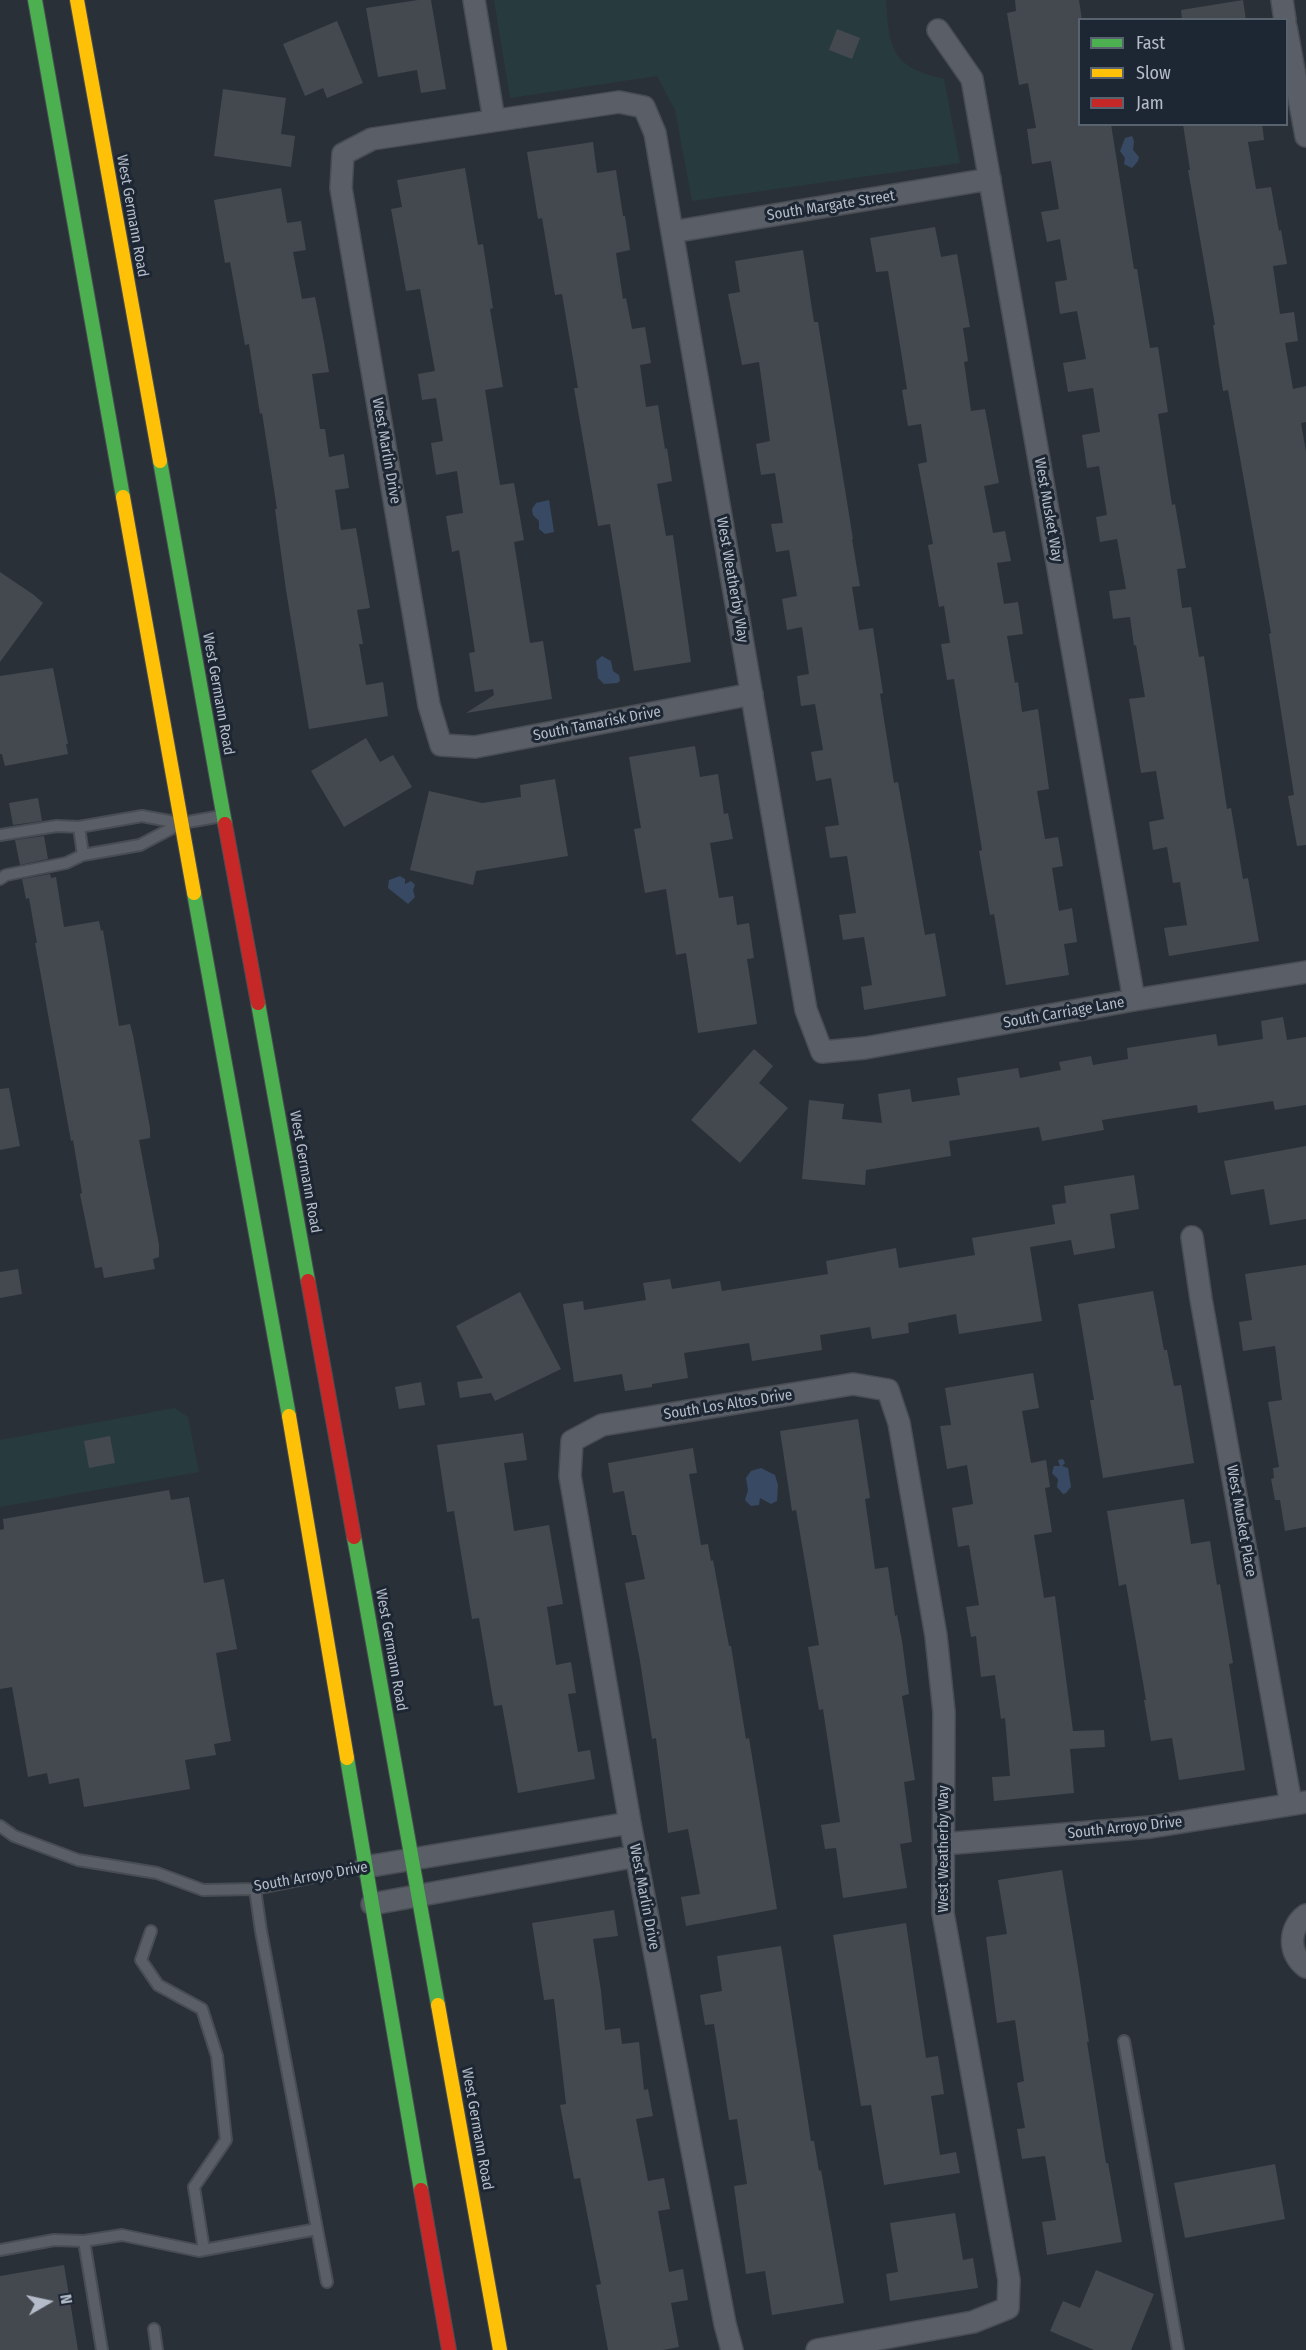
<!DOCTYPE html>
<style>
body{margin:0}
#map{position:relative;width:1306px;height:2350px;overflow:hidden;background:#2a3038;font-family:"Fira Sans Condensed",sans-serif}
canvas{display:block}
.legend{position:absolute;left:1078px;top:18px;width:210px;height:108px;box-sizing:border-box;background:#1d2633;border:2px solid #59626f;margin:0;padding:8px 10px;list-style:none;font-size:18px;color:#b4bcc9}
.legend li{display:flex;align-items:center;gap:12px;height:30px}
.legend b{width:30px;border:2px solid #59626f}
.north{position:absolute;left:18px;top:2272px;width:60px;height:60px;-webkit-text-stroke:4px #1d2633;paint-order:stroke;rotate:81deg;font-size:16px;font-weight:700;line-height:24px;text-align:center;color:#b4bcc9}
.north::after{content:'';display:block;margin:auto;width:21px;height:27px;background:#b4bcc9;clip-path:polygon(50% 0,100% 100%,50% 72%,0 100%)}
</style>
<div id="map">
<canvas width="1306" height="2350"></canvas>
<ul class="legend">
<li><b style="height:8px;background:#4caf50"></b>Fast</li>
<li><b style="height:8px;background:#ffc107"></b>Slow</li>
<li><b style="height:8px;background:#c62828"></b>Jam</li>
</ul>
<div class="north">N</div>
</div>
<script>
const c = document.querySelector('canvas').getContext('2d');
c.lineJoin = 'round';
function paint(path, color) { c.fillStyle = color; c.fill(path, 'evenodd'); }
function strokePath(path, color, width, dash) { c.strokeStyle = color; c.lineWidth = width; c.lineCap = dash ? 'butt' : 'round'; c.setLineDash(dash || []); c.stroke(path); }
function drawText(font, color, halo, rows, align = 'center') {
  c.font = font + ' "Fira Sans Condensed",sans-serif'; c.lineWidth = 6; c.setLineDash([]); c.textBaseline = 'middle'; c.strokeStyle = halo; c.fillStyle = color; for (const [text, x, y, turn = 0] of rows) {
    c.save(); c.translate(x, y); c.rotate((+turn || 0) * Math.PI / 180); c.textAlign = isNaN(turn) ? turn : align; if (halo) c.strokeText(text, 0, 0); c.fillText(text, 0, 0); c.restore();
  }
}
paint(new Path2D(`
 M494 0H886C889 50 892 67 944 79L960 163 692 201 675 110 657 76 510 98Z
 M175 1408 188 1417 199 1472 0 1507V1440Z`), '#273a3e');
paint(new Path2D(`
 M1132 136 1134 141 1133 150 1139 157 1138 161 1132 168 1124 164 1125 158 1120 151 1125 138Z
 M549 500 554 532 545 534 539 529V521L533 515 532 509 536 503Z
 M602 656 611 661 613 671 619 675 620 681 617 683 604 684 598 678 596 661Z
 M400 876 405 879V884L411 881 415 885 413 890 415 897 408 904 388 888 389 880Z
 M1063 1459 1065 1463 1062 1466 1068 1468 1071 1487 1066 1493 1063 1494 1057 1487 1058 1479 1052 1473 1054 1466H1060L1058 1460Z
 M761 1468 775 1475 778 1485 777 1501 771 1504 760 1498 759 1505 751 1506 745 1500 748 1490 746 1478 751 1471Z`), '#384963');
paint(new Path2D(`
 M418 0H431L446 89 421 93 417 70 378 77 366 8Z
 M1015 0H1079L1082 20H1080V124H1111L1134 269H1137L1150 348 1158 347 1168 412 1158 414 1172 505 1175 504 1186 568 1177 569 1182 608 1191 607 1199 657 1204 656 1227 809 1231 808 1243 879 1248 878 1259 941 1169 956 1164 928 1187 925 1180 882 1173 883 1167 847 1153 850 1149 822 1164 819 1156 771 1141 773 1129 699 1145 697 1136 645 1134 646 1130 617 1113 619 1109 591 1126 589 1117 539 1100 542 1096 517 1107 515 1099 466 1087 468 1082 435 1100 432 1093 388 1068 392 1063 363 1086 359 1077 311 1060 314 1055 282 1067 280 1060 239 1047 242 1041 212 1059 209 1051 161 1032 164 1027 129 1036 128 1028 83 1019 85 1007 13 1016 11Z
 M1243 0 1246 20H1182L1181 10Z
 M337 21 363 83 327 98 323 88 305 96 283 44Z
 M837 29 860 38 852 59 829 50Z
 M223 89 286 98 281 134 295 136 291 167 214 156Z
 M1183 124H1262L1264 140 1248 142 1256 189 1271 187 1279 231 1281 230 1287 264 1273 266 1280 314 1294 312 1298 341 1285 343 1293 389 1306 386V422L1301 423 1306 452V845L1297 846 1288 796 1294 795 1269 634 1271 633 1228 390 1223 391 1213 325H1215L1188 170H1190Z
 M593 142 597 173 616 170 623 216H625L630 250 616 253 623 299 626 298 632 329 645 327 651 363 640 365 646 407 658 405 665 449 667 448 672 481 657 484 666 536 673 535 691 662 634 671 610 524 598 526 574 388H578L562 294 555 295 542 218 538 219 527 152Z
 M465 168 478 245 483 244 493 308 490 309 503 387 485 390 500 485 514 483 524 540 514 542 530 643 543 641 552 699 466 713 494 695 493 689 475 692 469 653 475 652 459 550 452 552 446 516 463 513 457 471 436 475 431 443 443 441 436 398 422 400 418 374 435 371 420 289 406 291 391 209 402 207 397 180Z
 M281 188 287 223 301 221 306 250 293 252 302 299 315 297 324 342 329 372 312 374 320 429H325L329 457 344 454 349 488 335 490 341 530 356 528 370 608 357 610 363 644H359L366 685 383 682 388 716 309 729 286 590 275 509H277L262 413 260 414 249 344 245 345 230 262 225 263 214 200Z
 M935 227 941 257 957 254 970 327 963 328 968 361 964 362 971 411 985 409 999 483 984 486 993 533 1005 531 1011 561 997 563 1004 604 1018 602 1023 634 1007 636 1015 683 1018 682 1022 712 1038 709 1049 789 1037 791 1045 839 1058 837 1063 866 1052 868 1059 911 1072 908 1077 942 1064 944 1069 975 1006 985 994 914 990 915 979 851 982 850 954 679 947 680 941 644 950 643 944 606 939 607 928 545 933 544 918 464 927 462 921 424 908 426 902 390 907 389 888 271 876 272 870 238Z
 M803 250 814 322H818L853 539H852L860 586 852 587 859 630 873 628 883 693 880 694 894 783 898 782 925 935 935 933 946 996 864 1010 861 987 872 985 864 937 843 940 839 915 856 913 847 856 830 858 825 827 839 825 831 778 816 781 811 752 823 750 815 704 801 706 797 676 809 674 802 627 787 630 782 599 797 596 789 550 776 552 771 524 783 523 775 473 761 475 756 444 770 441 759 362 742 365 728 294 740 292 735 261Z
 M0 572 34 595 43 603 0 662Z
 M53 668 68 744H66L68 754 5 766 2 754H0V676Z
 M366 738 380 762 393 755 412 787 344 827 311 771Z
 M695 746 700 777 718 774 724 814 728 813 733 839 710 843 719 898 733 896 737 925 749 923 754 958 747 959 757 1024 698 1033 686 953 676 955 666 889 645 893 634 829 641 828 629 757Z
 M555 779 568 856 476 871 473 885 410 870 429 791 482 803 521 797 520 785Z
 M38 798 42 821 13 825 9 803Z
 M44 836 48 859 20 865 15 840Z
 M50 874 51 878 56 877 64 927 99 921 101 931 103 930 119 1026 130 1024 133 1035 150 1128V1138L139 1140 159 1245V1257L153 1259 155 1269 104 1278 102 1267 95 1268 80 1194 82 1193 73 1140 71 1141 35 943H37L29 898 26 899 22 879Z
 M1283 1017 1287 1040 1306 1037V1105L1275 1110 1273 1101 1198 1113 1197 1105 1102 1120 1104 1130 1042 1141 1039 1127 949 1141 951 1156 866 1170 865 1185 802 1179 809 1100 844 1104 842 1119 882 1123 878 1094 910 1089 912 1102 960 1095 957 1078 1018 1068 1020 1078 1061 1070 1059 1062 1091 1056 1093 1065 1128 1059 1127 1048 1216 1034 1218 1046 1263 1039 1261 1021Z
 M754 1049 773 1066 759 1083 788 1108 740 1163 691 1120Z
 M9 1088 20 1146 0 1150V1089Z
 M1306 1146V1219L1270 1225 1264 1189 1231 1195 1224 1161Z
 M1134 1175 1139 1209 1110 1214 1115 1248 1074 1255 1071 1240 1030 1247 1042 1321 959 1334 956 1314 908 1323 909 1333 872 1339 870 1327 820 1335 822 1350 752 1361 749 1343 684 1353 688 1378 652 1384V1387L625 1391 622 1374 574 1382 563 1304 583 1301 584 1310 646 1300 643 1283 670 1279 672 1289 720 1281 722 1291 828 1274 826 1261 896 1248 899 1268 975 1255 972 1238 1055 1224 1052 1205 1066 1203 1064 1186Z
 M1306 1265V1527L1285 1531 1280 1500H1275L1271 1479 1274 1478 1273 1468 1279 1467 1268 1402 1282 1400 1275 1346 1243 1351 1239 1322 1252 1320 1245 1274Z
 M18 1269 22 1294 0 1298V1272Z
 M1153 1291 1164 1350H1167L1174 1386 1181 1385 1194 1463 1103 1478 1090 1400H1094L1078 1304Z
 M520 1292 561 1369 495 1401 491 1393 460 1398 457 1382 483 1378 456 1326Z
 M1033 1373 1039 1408 1022 1411 1031 1463 1046 1460 1050 1487 1045 1488 1052 1532 1034 1535 1044 1598 1055 1596 1073 1731 1104 1730 1105 1747 1070 1749 1074 1793 994 1801 992 1777 1010 1776 1005 1718 1001 1719 995 1675 981 1677 976 1636 971 1637 966 1607 979 1605 969 1545 958 1547 952 1508 973 1504 967 1465 947 1469 940 1426 951 1425 945 1388Z
 M421 1382 425 1405 399 1409 395 1387Z
 M858 1419 870 1498 865 1499 875 1569 888 1567 895 1616 897 1615 902 1641 909 1694 902 1696 915 1780 904 1782 912 1842 900 1844 907 1888 843 1898 836 1848 825 1849 821 1825 840 1822 823 1709 819 1710 808 1647 819 1645 796 1510 792 1511 780 1431Z
 M523 1433 527 1460 504 1463 514 1531 549 1525 563 1604 547 1607 556 1665 571 1662 576 1693 568 1694 578 1752 590 1750 595 1779 518 1793 502 1705 494 1706 479 1618 472 1619 454 1511 447 1512 437 1445Z
 M110 1436 115 1463 89 1468 84 1441Z
 M693 1448 697 1473 689 1474 701 1545 708 1544 711 1561 713 1560 729 1646H731L746 1739 749 1738 777 1909 686 1926 681 1897 700 1894 688 1829 668 1833 656 1738 652 1739 640 1661 625 1583 645 1579 636 1535H632L624 1491 613 1493 608 1463Z
 M169 1490 171 1500 189 1497 204 1583 224 1579 237 1649 216 1653 231 1741 214 1744 216 1755 185 1760 190 1789 84 1807 79 1778 49 1784 47 1773 28 1777 12 1687 0 1689V1530L4 1529 3 1519Z
 M1184 1499 1191 1544 1210 1541 1217 1585 1220 1584 1233 1663 1229 1664 1245 1770 1179 1780 1172 1738 1151 1741 1144 1700H1146L1126 1584 1119 1586 1107 1511Z
 M1062 1870 1078 1968 1089 2042H1087L1106 2163H1108L1122 2242 1047 2255 1042 2222 1056 2220 1045 2156 1022 2159 1017 2129 1025 2128 1017 2083 1024 2081 1015 2020 997 2023 986 1937 1007 1934 998 1880Z
 M614 1910 618 1936 593 1939 601 1991 605 2030 620 2028 622 2044 639 2042 644 2090 648 2089 653 2116 636 2119 648 2181 664 2178 670 2209 658 2211 669 2272 683 2269 688 2300 671 2303 679 2347 663 2350H608L596 2285 601 2284 580 2178 574 2179 560 2105 566 2104 554 1999 544 2000 532 1923Z
 M906 1923 926 2058 938 2056 944 2094 931 2096 940 2155 956 2152 960 2173 884 2185 871 2105 861 2106 833 1935Z
 M781 1946 811 2141H814L819 2171 821 2170 844 2303 772 2315 765 2271 746 2274 734 2186 747 2184 737 2119 729 2120 714 2024 705 2025 700 1995 722 1991 717 1956Z
 M1275 2164 1285 2219 1185 2238 1174 2183Z
 M955 2213 963 2260 973 2258 978 2288 890 2301 886 2274 898 2272 890 2223Z
 M64 2265 78 2350H0V2276Z
 M1096 2270 1154 2294 1131 2350H1094L1050 2331 1063 2301 1080 2308Z`), '#444950');
const lane = new Path2D(`
 M79 827 83 855
 M0 835 57 826 79 827 142 816 180 823
 M0 879 6 875 66 863 83 855 140 845 182 823 222 816
 M0 1826 14 1836 78 1860 157 1873 203 1890 255 1889 364 1867
 M255 1889 261 1931 327 2282
 M151 1931 141 1960 158 1985 202 2009 217 2056 226 2140 194 2187 204 2250
 M1124 2041 1178 2350
 M84 2241 102 2350
 M0 2250 54 2240 84 2241 122 2235 199 2251 317 2229
 M154 2329 157 2350`);
const street = new Path2D(`
 M474 0 494 120
 M1282 0 1285 20
 M1286 27 1306 136
 M938 30 972 79 1134 1000
 M672 232 990 179
 M752 694 475 747 441 745 429 705 341 188 343 154 372 139 619 102 644 107 655 133 806 1010 822 1052 865 1048 1134 1000 1306 972
 M1192 1237 1201 1299 1291 1804
 M943 1844 1151 1827 1306 1802
 M365 1867 630 1823
 M372 1904 637 1856
 M1306 1915C1288 1928 1288 1954 1306 1967
 M732 2350 725 2324 630 1823 570 1476 572 1441 602 1425 853 1384 888 1390 899 1423 936 1636 944 1712 943 1913 1009 2280 1008 2308 973 2322 817 2350`);
const fast = new Path2D(`
 M35 0 123 497
 M160 461 225 824
 M194 893 289 1416
 M258 1003 308 1281
 M354 1537 438 2005
 M347 1758 421 2190`);
const slow = new Path2D(`
 M77 0 160 461
 M123 497 194 893
 M289 1416 347 1758
 M438 2005 500 2350`);
const jam = new Path2D(`
 M225 824 258 1003
 M308 1281 354 1537
 M421 2190 449 2350`);
strokePath(lane, '#484c53', 14);
strokePath(street, '#484c53', 24);
strokePath(fast, '#484c53', 16);
strokePath(slow, '#484c53', 16);
strokePath(jam, '#484c53', 16);
strokePath(lane, '#5a5e66', 10);
strokePath(street, '#5a5e66', 21);
strokePath(fast, '#4caf50', 14);
strokePath(slow, '#ffc107', 14);
strokePath(jam, '#c62828', 14);
drawText('15px', '#b4bcc9', '#1d2633', [
 ["South Margate Street",831,206,-9],
 ["West Germann Road",132,216,80],
 ["West Marlin Drive",386,451,80],
 ["West Musket Way",1048,510,80],
 ["West Weatherby Way",732,580,80],
 ["West Germann Road",218,694,80],
 ["South Tamarisk Drive",597,724,-11],
 ["South Carriage Lane",1064,1013,-10],
 ["West Germann Road",305,1172,80],
 ["South Los Altos Drive",728,1405,-9],
 ["West Musket Place",1241,1521,80],
 ["West Germann Road",391,1650,80],
 ["South Arroyo Drive",1125,1828,-6],
 ["West Weatherby Way",944,1849,-90],
 ["South Arroyo Drive",311,1877,-10],
 ["West Marlin Drive",644,1897,79],
 ["West Germann Road",477,2129,80]
]);
</script>
